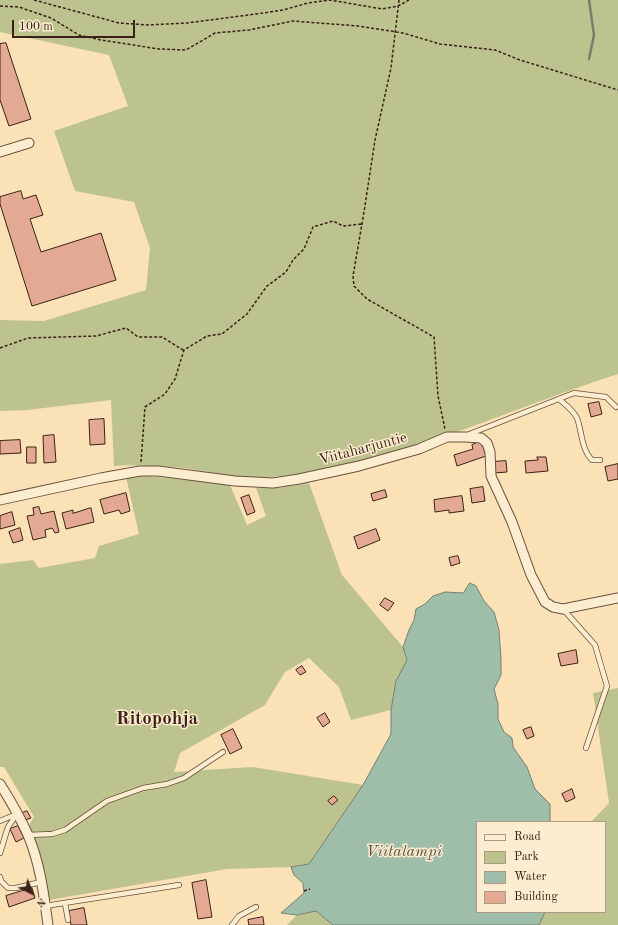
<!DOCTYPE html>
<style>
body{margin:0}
#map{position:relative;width:618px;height:925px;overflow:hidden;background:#fbe1b6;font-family:"Old Standard TT",serif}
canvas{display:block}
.legend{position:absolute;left:476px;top:821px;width:130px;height:92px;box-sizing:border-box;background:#fcecd0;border:1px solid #ae9b86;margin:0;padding:5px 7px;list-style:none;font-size:12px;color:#3a2217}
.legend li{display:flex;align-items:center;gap:8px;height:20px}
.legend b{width:20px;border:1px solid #ae9b86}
.north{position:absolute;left:12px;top:873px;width:40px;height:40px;-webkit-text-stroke:3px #fcecd0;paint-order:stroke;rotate:137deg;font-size:11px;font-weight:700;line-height:16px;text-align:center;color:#3a2217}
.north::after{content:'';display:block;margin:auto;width:14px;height:18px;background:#3a2217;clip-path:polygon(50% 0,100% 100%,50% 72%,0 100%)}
.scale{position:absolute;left:12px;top:20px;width:123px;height:18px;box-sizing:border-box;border:2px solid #3a2217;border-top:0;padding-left:5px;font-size:12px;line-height:14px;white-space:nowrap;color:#3a2217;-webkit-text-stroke:3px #fcecd0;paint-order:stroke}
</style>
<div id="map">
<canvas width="618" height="925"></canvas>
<ul class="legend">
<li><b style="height:5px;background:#fcecd0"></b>Road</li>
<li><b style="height:11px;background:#bdc38e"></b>Park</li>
<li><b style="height:11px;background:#9fbea9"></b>Water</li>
<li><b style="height:11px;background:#e4a993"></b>Building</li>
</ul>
<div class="north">N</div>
<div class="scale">100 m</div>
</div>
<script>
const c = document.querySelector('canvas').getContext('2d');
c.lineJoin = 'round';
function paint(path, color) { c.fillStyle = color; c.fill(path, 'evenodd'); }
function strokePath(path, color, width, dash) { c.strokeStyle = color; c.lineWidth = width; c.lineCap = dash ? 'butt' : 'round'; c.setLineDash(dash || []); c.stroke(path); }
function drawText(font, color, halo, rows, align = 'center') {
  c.font = font + ' "Old Standard TT",serif'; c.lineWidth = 3; c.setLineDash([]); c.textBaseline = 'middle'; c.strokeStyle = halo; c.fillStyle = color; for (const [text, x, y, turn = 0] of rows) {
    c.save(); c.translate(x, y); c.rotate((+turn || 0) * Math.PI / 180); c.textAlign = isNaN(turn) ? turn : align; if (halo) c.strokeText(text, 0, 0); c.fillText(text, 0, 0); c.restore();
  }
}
paint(new Path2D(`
 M0 0H618V374C504 411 394 465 274 477 244 480 213 472 184 468 160 466 137 465 114 466L111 400 27 410 0 411V320L44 321 146 290 150 248 134 202 75 191 54 131 128 106 109 55 0 32Z
 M140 475 230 485 247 525 266 516 256 488H278L309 483 342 575 403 647 407 660 396 681 391 710 351 720 339 687 309 658 285 672 265 705 180 753 174 772 253 767 363 785 309 864 291 867 227 869 49 900 37 844 28 827 34 817 4 767H0V564L33 560 39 568 95 558 99 546 139 534 126 477Z
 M618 688V925H539L545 912H605V822H591L609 803 593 693Z
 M316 911 333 925H287L297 915Z`), '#bdc38e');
const water = new Path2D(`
 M470 583 476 586 484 601 494 612 499 630 501 659V675L494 689 498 704V719L504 732 512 738 513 747 527 767 535 789 550 804V822H477V912H545L539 925H333L316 911 297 915 281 913 304 893 303 883 294 875 291 867 309 864 363 785 391 734V710L396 681 407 660 403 647 409 630 414 620 416 609 425 604 433 596 445 592 463 593Z`);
paint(water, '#9fbea9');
strokePath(water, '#77806f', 1);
strokePath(new Path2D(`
 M589 59 594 35 589 0`), '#77806f', 2.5);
const building = new Path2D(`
 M6 43 31 119 9 126 0 100V44Z
 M21 191 23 199 36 195 43 215 30 219 41 252 101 233 116 280 32 306 0 204V197Z
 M599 402 602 414 591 417 588 404Z
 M104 419 105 444 90 445 89 420Z
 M54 435 56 462 44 463 43 436Z
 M20 440 21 453 0 454V441Z
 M481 441 486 456 457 466 454 455 473 449 472 445Z
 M27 447H36V463H27Z
 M537 457H546L548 471 526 473 525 461 538 460Z
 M506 461 507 472 494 473 493 462Z
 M618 464V479L608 481 605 467Z
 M483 487 485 501 472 503 470 489Z
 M385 490 387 497 373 501 371 494Z
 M126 493 130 511 121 514 119 510 104 514 100 500Z
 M249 495 255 512 247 515 241 498Z
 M462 496 464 511 449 513V510L435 512 434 500Z
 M39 507 41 514 54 511 59 532 55 533 52 528 45 530 46 537 33 540 27 516 34 515 33 508Z
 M91 508 94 522 66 529 62 513 73 510V513Z
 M12 512 15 525 0 529V516Z
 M20 528 23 540 13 543 9 532Z
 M376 529 380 540 358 549 354 537Z
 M458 556 460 563 451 566 449 558Z
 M385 598 394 603 388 611 380 605Z
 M576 650 578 663 561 666 558 654Z
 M302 666 306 672 300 675 296 670Z
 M325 713 330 722 323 727 317 718Z
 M531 727 534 736 527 739 523 730Z
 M233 729 242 748 230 754 221 735Z
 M572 789 575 798 566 802 562 794Z
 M334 796 338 800 332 805 328 801Z
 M27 811 31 818 25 820 22 813Z
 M18 826 24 838 16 842 10 829Z
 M206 880 212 917 198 919 192 883Z
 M32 888 35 898 9 907 6 896Z
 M84 908 87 925H71L69 911Z
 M263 917 264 925H249L248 920Z`);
paint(building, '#e4a993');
strokePath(building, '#3a2217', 1);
const service = new Path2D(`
 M559 399C566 405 573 410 577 418 582 431 581 449 592 460H600
 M467 435 574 393 606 397 616 407
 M563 609 595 645 607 686 586 748
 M0 821 17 814
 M28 835 52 834 65 830 107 801 143 788 167 784 184 778 223 752
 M0 853 8 827 17 814
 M0 877 1 881 8 888H16L41 882
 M65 903 68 920
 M45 906 179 885
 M232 925 239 916 256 907`);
const minor = new Path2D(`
 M0 152 29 143
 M0 500 101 478 140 471H158L235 481 273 483 299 479 359 466 419 449 447 437H464L481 438 487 443 490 452 491 476 512 522 531 575 545 602 553 607 563 609 618 598
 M0 784C10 800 20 817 28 835 40 863 44 895 48 925`);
strokePath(service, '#6a523f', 6);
strokePath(minor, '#6a523f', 11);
strokePath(new Path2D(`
 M34 0 119 23 148 25 187 23 256 14 283 10 308 3 330 0 382 9 398 6 409 0
 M399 0 391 68 375 140 364 212 353 276 354 286 367 299 434 337 438 396 445 429
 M0 6 19 7 51 18 79 35 101 40 159 49 186 50 215 33 249 30 293 21 358 26 403 33 440 44 495 50 520 60 618 90
 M0 348 28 338 96 336 126 328 138 337H162L183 350
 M141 462 145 407 165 394 175 379 184 350 207 336 222 334 247 314 267 286 286 272 293 260 304 249 313 227 333 221 343 226 362 224
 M304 891 310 889`), '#3a2217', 1.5, [3, 2]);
strokePath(service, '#fcecd0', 4.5);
strokePath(minor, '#fcecd0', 9);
drawText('15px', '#3a2217', '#fcecd0', [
 ["Viitaharjuntie",363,449,-15]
]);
drawText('italic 16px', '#585143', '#fcecd0', [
 ["Viitalampi",404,852]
]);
drawText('bold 19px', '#3a2217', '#fcecd0', [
 ["Ritopohja",157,719]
]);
</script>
